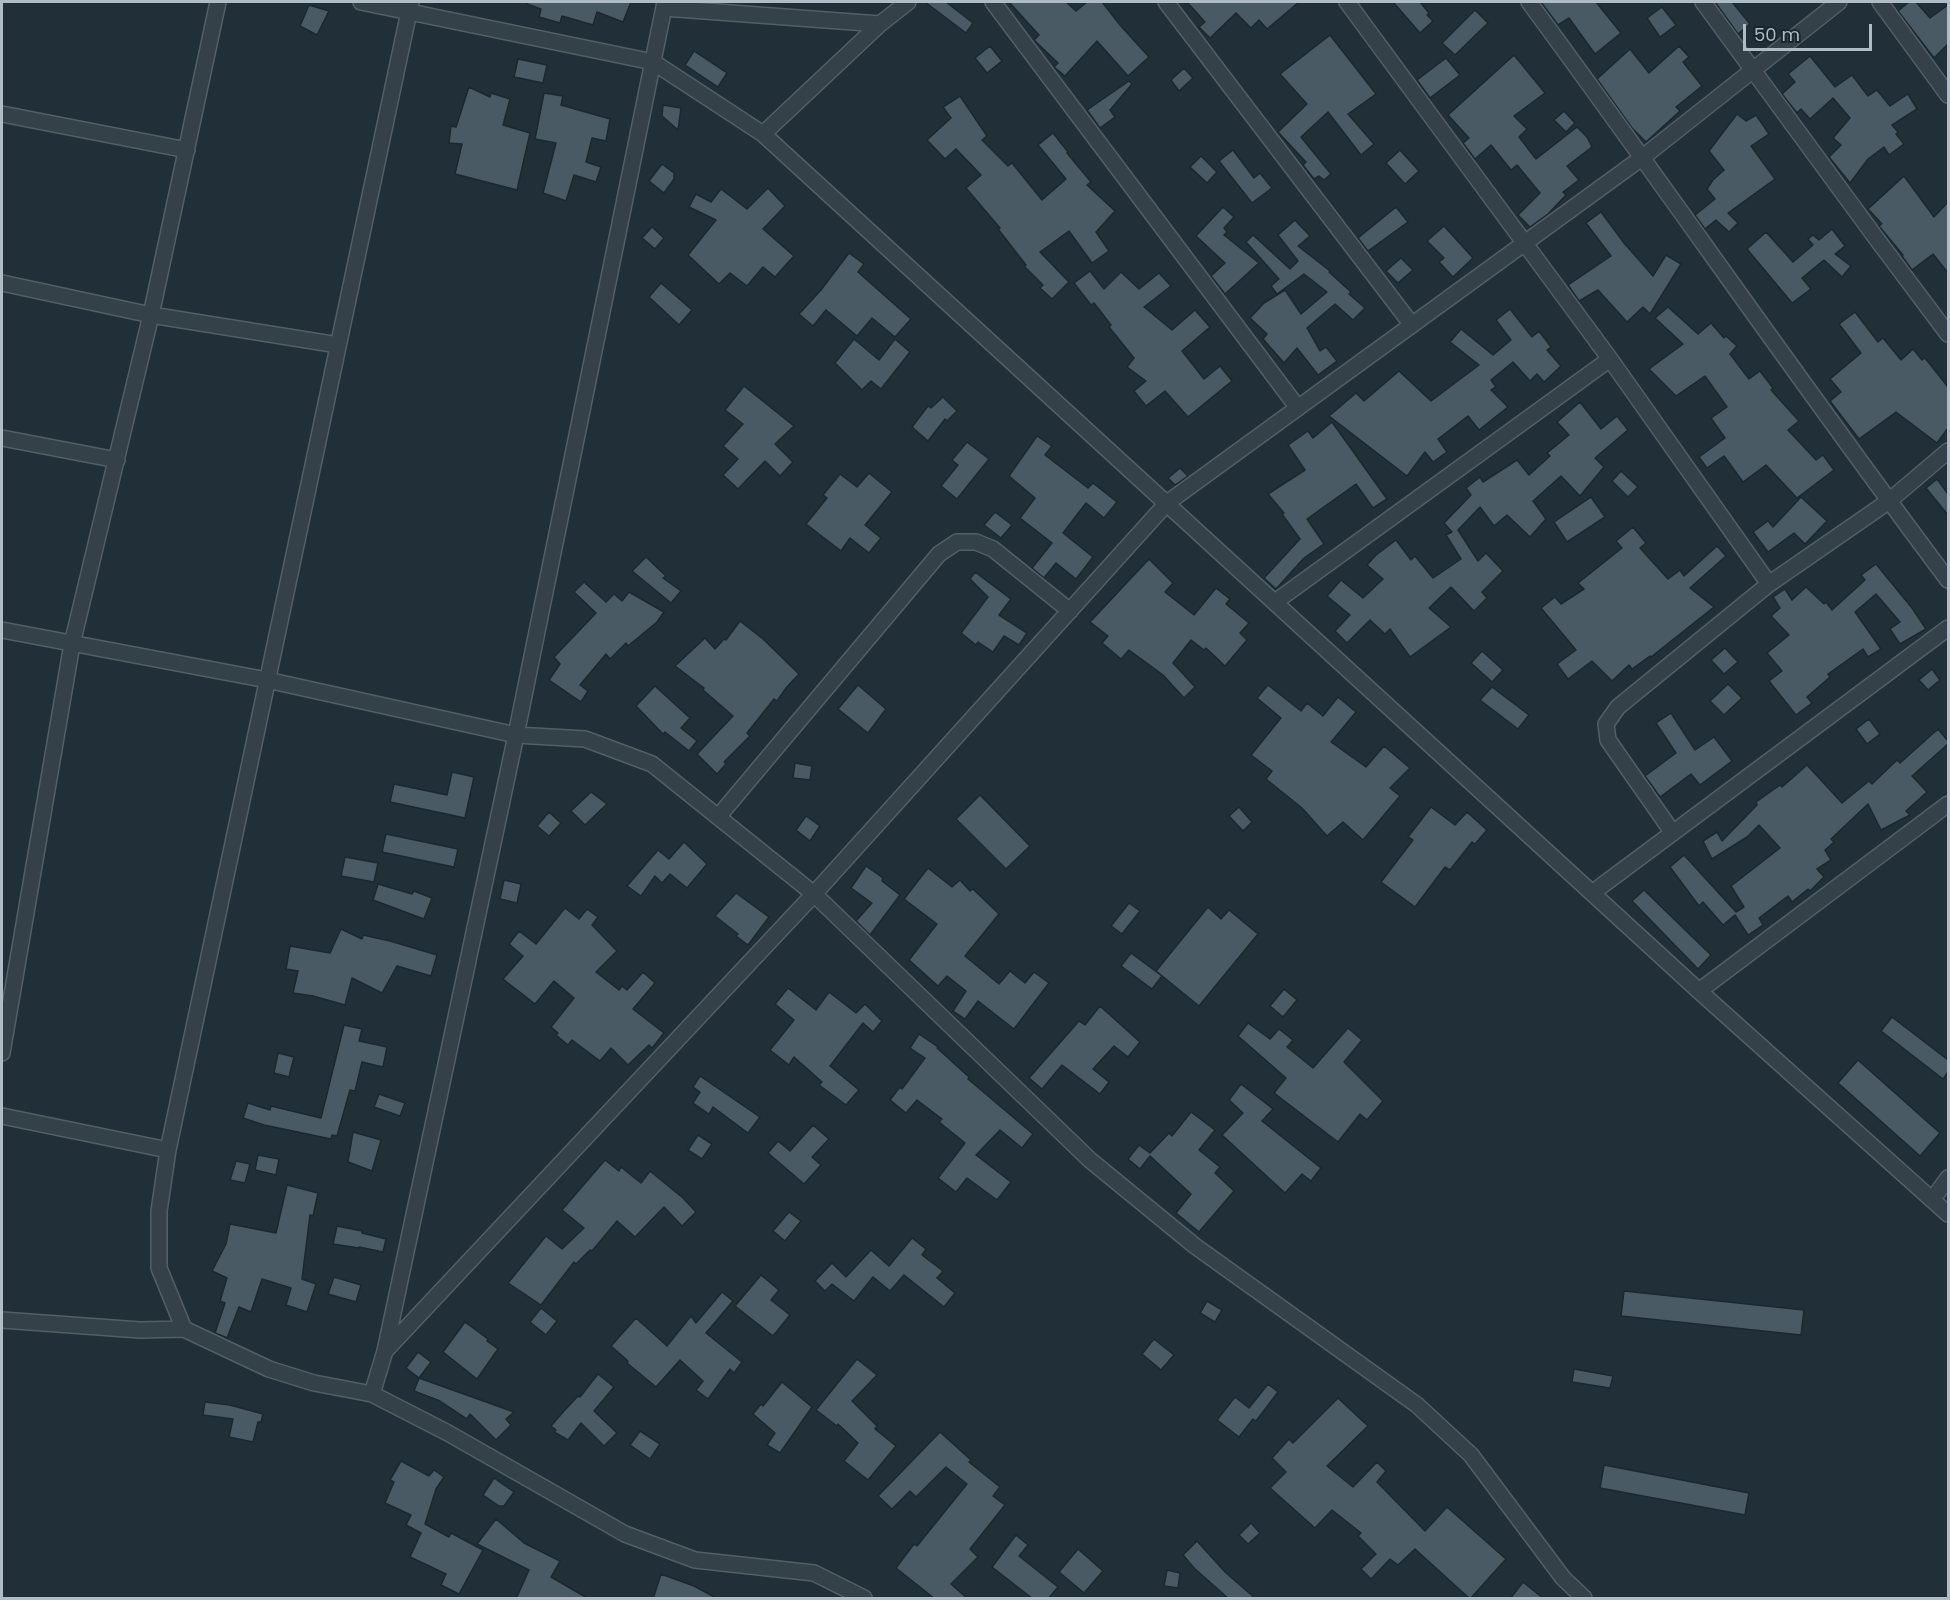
<!DOCTYPE html>
<style>
body{margin:0}
#map{position:relative;width:1950px;height:1600px;overflow:hidden;background:#212f38;font-family:Poppins,sans-serif}
canvas{display:block}
.frame{position:absolute;inset:0;border:3px solid #afbcc5;pointer-events:none}
.scale{position:absolute;left:1743px;top:24px;width:129px;height:27px;box-sizing:border-box;border:3px solid #afbcc5;border-top:0;padding-left:8px;font-size:18px;line-height:21px;white-space:nowrap;color:#afbcc5;-webkit-text-stroke:4px #1a262d;paint-order:stroke}
</style>
<div id="map">
<canvas width="1950" height="1600"></canvas>
<div class="frame"></div>
<div class="scale">50 m</div>
</div>
<script>
const c = document.querySelector('canvas').getContext('2d');
c.lineJoin = 'round';
function paint(path, color) { c.fillStyle = color; c.fill(path, 'evenodd'); }
function strokePath(path, color, width, dash) { c.strokeStyle = color; c.lineWidth = width; c.lineCap = dash ? 'butt' : 'round'; c.setLineDash(dash || []); c.stroke(path); }
const building = new Path2D(`
 M528 2H631L623 22 597 12 593 25 562 16 560 23 539 17 541 9 527 4Z
 M925 2H946L973 23 966 33Z
 M1009 2H1066L1076 11 1087 2H1102L1120 25 1149 57 1128 76 1097 41 1065 76 1054 67 1058 63 1034 40 1039 35Z
 M1187 2H1299L1267 29 1259 20 1251 28 1236 13 1210 38 1199 27 1205 22Z
 M1393 2H1420L1429 13 1427 15 1433 21 1420 33Z
 M1541 2H1596L1621 33 1595 54 1569 18 1558 25Z
 M1715 2H1732L1750 24 1738 34Z
 M1909 2H1916L1930 18 1948 5V44L1934 58 1898 11Z
 M309 5 329 11 317 35 300 26Z
 M1662 7 1676 25 1660 37 1647 18Z
 M1475 10 1488 23 1455 55 1442 43Z
 M1330 35 1376 94 1348 114 1374 144 1361 155 1328 112 1301 137 1331 174 1324 180 1319 176 1314 179 1303 165 1306 162 1278 132 1307 104 1280 74Z
 M990 46 1002 61 987 73 975 58Z
 M1679 46 1689 57 1683 62 1702 86 1676 107 1680 111 1646 142 1632 128 1597 79 1630 49 1649 73Z
 M694 51 727 73 718 87 685 65Z
 M1514 55 1545 93 1514 116 1527 129 1519 137 1536 159 1577 127 1587 137 1592 147 1567 166 1579 180 1563 192 1566 195 1548 214 1530 227 1518 215 1540 193 1517 165 1511 170 1491 145 1475 159 1463 143 1469 138 1448 115Z
 M1810 56 1835 87 1852 75 1868 96 1877 90 1890 106 1908 94 1917 109 1892 125 1898 132 1896 134 1904 144 1889 155 1884 147 1868 159 1850 183 1829 157 1841 145 1833 138 1850 118 1833 98 1810 119 1801 109 1797 113 1782 94 1795 82 1788 74Z
 M1446 58 1460 75 1430 98 1417 80Z
 M518 59 547 65 543 83 514 77Z
 M1184 68 1193 78 1179 91 1171 80Z
 M1129 81 1132 84 1110 110 1115 117 1100 128 1087 110Z
 M469 87 490 97 491 93 510 99 503 125 530 133 517 190 455 174 462 144 449 143 451 126 456 127Z
 M544 93 563 96 561 105 610 119 606 141 592 138 586 162 601 167 596 182 574 175 566 201 543 193 556 143 535 139Z
 M960 96 987 136 982 140 1008 166 1012 163 1042 200 1066 179 1038 145 1053 133 1068 152 1067 153 1091 182 1087 185 1115 211 1096 232 1109 251 1092 263 1069 231 1040 252 1069 282 1052 299 1040 288 1043 285 1024 266 1026 265 998 229 1000 228 966 188 981 175 956 149 945 159 927 140 951 118 943 107Z
 M663 105 681 108 678 130 662 116Z
 M1564 111 1575 123 1566 132 1554 120Z
 M1737 114 1746 121 1756 115 1769 134 1751 146 1775 179 1728 213 1738 223 1729 232 1716 220 1705 229 1695 215 1715 199 1707 189 1713 180 1724 170 1709 151Z
 M1233 150 1254 178 1260 173 1272 188 1252 203 1219 161Z
 M1400 150 1419 171 1405 184 1386 163Z
 M1201 156 1217 172 1207 183 1190 167Z
 M662 164 674 173V179L664 193 649 181Z
 M1904 176 1934 217 1948 202V273L1933 254 1912 270 1902 256 1903 255 1879 226 1882 224 1868 209Z
 M768 188 785 206 763 229 794 256 775 277 763 267 747 286 730 273 719 284 688 255 716 220 689 207 696 194 711 202 721 189 747 209Z
 M1223 207 1234 217 1224 228 1227 232 1224 235 1259 263 1225 294 1211 276 1225 263 1196 236Z
 M1396 207 1408 222 1368 251 1358 238Z
 M1601 212 1624 243 1653 276 1666 255 1681 264 1650 314 1643 307 1627 322 1598 290 1579 301 1568 285 1611 256 1586 223Z
 M1295 220 1310 236 1298 246 1330 271 1329 272 1351 292 1349 294 1365 308 1353 320 1335 304 1307 328 1320 351 1326 347 1337 361 1318 375 1297 348 1284 363 1263 339 1267 334 1250 318 1264 303 1285 290 1301 314 1327 292 1304 274 1277 294 1271 286 1279 279 1246 242 1253 235 1290 269 1298 261 1278 235Z
 M1444 226 1473 258 1453 277 1439 262 1444 258 1427 241Z
 M652 227 664 238 655 249 642 238Z
 M1832 229 1845 246 1835 254 1851 266 1842 277 1824 260 1802 278 1811 289 1792 303 1747 249 1766 232 1793 262 1813 245 1808 239 1813 235 1819 240Z
 M849 253 864 264 858 272 911 319 895 337 872 318 857 336 826 310 813 326 799 314 821 290Z
 M1401 258 1413 270 1398 283 1386 271Z
 M1090 271 1104 289 1121 272 1139 289 1159 273 1171 286 1144 307 1172 330 1195 310 1210 327 1182 351 1204 379 1220 366 1232 381 1188 417 1165 391 1146 406 1134 391 1146 381 1127 367 1134 358 1109 327 1111 325 1094 303 1091 305 1074 283Z
 M661 283 692 310 679 325 649 297Z
 M1668 307 1698 334 1711 323 1724 338 1726 336 1737 346 1730 354 1749 379 1760 371 1773 388 1771 390 1799 421 1788 430 1816 460 1823 455 1834 470 1797 498 1766 465 1743 482 1724 456 1707 468 1699 457 1725 438 1711 418 1727 407 1705 376 1676 396 1649 369 1683 344 1655 318Z
 M1510 309 1532 337 1539 331 1551 347 1547 350 1561 366 1544 382 1537 374 1530 381 1513 362 1491 380 1496 387 1491 390 1508 407 1479 430 1468 416 1438 439 1447 452 1433 462 1425 452 1407 476 1329 416 1356 393 1364 401 1399 371 1431 401 1479 365 1450 342 1461 329 1493 355 1511 340 1496 320Z
 M1855 312 1878 342 1883 338 1901 360 1913 349 1922 360 1925 358 1948 387V428L1937 443 1896 412 1859 439 1830 401 1841 392 1830 379 1861 353 1839 324Z
 M854 339 879 360 895 339 910 352 881 389 871 381 862 390 835 363Z
 M744 386 794 426 775 444 793 462 780 476 765 461 738 489 723 475 738 459 723 446 743 424 725 410Z
 M943 397 957 411 947 421 945 419 928 441 912 427 928 406 931 408Z
 M1580 402 1601 429 1617 416 1628 430 1595 458 1604 467 1580 496 1561 476 1533 501 1546 519 1530 537 1507 515 1494 526 1480 507 1458 530 1478 561 1486 553 1503 571 1482 592 1487 598 1474 611 1451 587 1429 608 1451 627 1410 657 1390 629 1385 634 1370 620 1347 643 1335 631 1350 615 1327 596 1341 580 1363 598 1383 579 1367 565 1376 555 1396 540 1411 560 1415 556 1433 578 1461 559 1446 535 1452 532 1444 523 1471 495 1466 488 1480 477 1483 482 1517 460 1529 475 1550 456 1547 453 1569 435 1557 422Z
 M1332 422 1387 499 1373 508 1356 484 1307 519 1324 544 1304 558 1276 589 1264 578 1300 539 1282 514 1284 513 1268 494 1305 470 1288 445 1308 431 1313 438Z
 M1037 436 1052 446 1045 455 1088 488 1093 483 1117 502 1104 518 1086 503 1063 533 1093 557 1076 579 1056 563 1044 578 1032 568 1052 543 1020 518 1035 498 1009 476Z
 M967 442 989 459 957 499 941 486 958 465 952 460Z
 M1180 468 1188 476 1175 485 1168 478Z
 M1621 471 1638 487 1628 497 1612 481Z
 M869 473 892 492 865 525 881 538 869 553 850 538 841 551 806 524 827 498 823 495 840 474 857 487Z
 M1937 479 1948 494V515L1926 488Z
 M1591 497 1605 517 1567 542 1554 522Z
 M1801 497 1827 521 1805 544 1794 533 1768 552 1753 532 1768 521 1773 527Z
 M995 512 1012 525 1001 538 984 525Z
 M1633 527 1646 543 1640 548 1668 579 1680 570 1684 576 1717 546 1726 556 1690 588 1714 607 1651 657 1650 656 1632 669 1629 665 1612 681 1592 661 1568 679 1557 664 1576 650 1541 608 1555 597 1561 604 1584 589 1578 583 1622 548 1616 541Z
 M646 557 666 576 663 578 681 591 671 603 632 571Z
 M1149 559 1173 583 1165 592 1194 615 1216 588 1230 599 1226 604 1249 623 1240 633 1247 640 1225 666 1206 648 1204 650 1191 640 1173 663 1195 687 1184 698 1163 675 1129 650 1121 659 1102 643 1108 636 1090 622Z
 M1876 564 1912 608 1926 629 1900 644 1890 629 1900 622 1876 594 1855 612 1881 649 1868 657 1863 649 1828 674 1830 677 1807 697 1812 703 1796 715 1769 681 1782 671 1767 653 1789 635 1771 616 1780 608 1773 597 1785 589 1792 600 1806 587 1824 604 1826 602 1832 610 1865 580 1861 575Z
 M975 572 1011 599 999 615 1027 633 1019 645 1004 636 993 652 978 642 976 645 961 633 988 597 970 579Z
 M584 582 606 602 614 594 622 601 629 592 664 612 657 622 628 646 626 643 610 659 606 654 580 685 588 691 581 702 549 680 560 664 554 657 596 613 574 592Z
 M740 621 763 639 799 674 786 688 777 701 774 699 747 733 750 736 724 762 726 764 717 774 697 754 733 716 703 690 704 688 675 666 705 638 715 649 724 639 726 640Z
 M1725 648 1738 662 1724 674 1711 660Z
 M1482 651 1503 670 1492 682 1471 663Z
 M1932 669 1940 680 1928 690 1919 680Z
 M1728 684 1742 698 1724 715 1710 701Z
 M858 685 886 709 868 733 838 709Z
 M1268 685 1301 711 1307 703 1323 716 1338 697 1356 712 1331 742 1366 767 1384 746 1410 768 1390 788 1400 796 1363 840 1343 822 1327 836 1302 808 1266 779 1272 771 1251 755 1281 718 1257 698Z
 M655 686 690 718 681 728 697 741 689 751 665 732 663 734 636 706Z
 M1492 687 1529 715 1518 729 1480 700Z
 M1671 713 1695 750 1714 737 1732 761 1700 785 1691 774 1660 797 1645 776 1676 753 1656 723Z
 M1869 719 1880 734 1867 744 1856 729Z
 M1938 729 1948 741V744L1912 776 1927 792 1906 811 1910 815 1881 830 1868 804 1831 839 1834 842 1825 850 1831 860 1817 869 1824 877 1810 891 1808 889 1792 902 1788 896 1759 918 1763 925 1748 935 1735 915 1723 925 1703 902 1699 906 1670 867 1684 855 1736 912 1744 907 1731 886 1780 848 1759 825 1747 837 1712 859 1703 841 1717 832 1722 841 1757 805 1756 802 1780 785 1782 787 1807 765 1842 803 1869 781 1872 784 1897 760 1900 763Z
 M795 763 812 766 810 780 793 778Z
 M452 772 474 777 465 818 390 802 394 784 447 795Z
 M591 792 607 804 585 825 571 811Z
 M980 795 1030 846 1006 869 956 819Z
 M1239 807 1252 822 1243 831 1229 816Z
 M1431 807 1455 825 1467 812 1487 830 1475 844 1472 842 1450 870 1445 867 1415 907 1381 882 1413 840 1408 837Z
 M549 812 561 823 549 836 537 826Z
 M806 816 820 826 810 841 796 830Z
 M386 834 458 849 454 867 382 852Z
 M684 842 707 864 687 888 670 874 662 883 655 876 641 896 627 886 658 850 669 859Z
 M345 857 378 863 374 882 341 876Z
 M866 866 883 878 882 881 900 895 870 935 856 921 872 903 851 888Z
 M928 868 952 887 960 880 970 891 973 889 999 914 965 956 999 984 1010 971 1025 983 1034 972 1049 983 1014 1029 978 1001 965 1019 953 1011 966 991 947 976 938 986 909 960 937 924 904 899Z
 M504 880 521 884 517 903 500 899Z
 M378 884 412 894 414 891 432 898 424 919 373 900Z
 M1644 890 1711 955 1698 969 1632 901Z
 M736 893 769 917 748 945 736 936 738 934 715 916Z
 M1129 903 1140 911 1122 934 1111 926Z
 M1208 907 1221 919 1229 910 1258 934 1199 1006 1156 971Z
 M565 908 579 919 587 909 598 917 592 925 617 951 596 972 619 990 622 986 627 990 643 972 655 983 633 1009 664 1033 652 1048 649 1045 628 1065 611 1048 600 1061 572 1040 568 1045 556 1035 558 1033 551 1027 574 998 554 981 535 1004 503 979 523 956 509 944 519 931 536 944Z
 M341 929 362 939 363 935 390 941 437 955 431 976 397 966 382 993 352 978 345 1005 313 996 293 993 298 971 286 969 290 946 330 953Z
 M1131 953 1162 976 1152 989 1121 966Z
 M788 988 816 1010 829 992 856 1013 865 1004 882 1021 873 1032 863 1023 830 1066 859 1090 846 1105 819 1085 822 1082 794 1057 789 1065 770 1050 794 1020 775 1004Z
 M1284 989 1297 1000 1283 1017 1270 1006Z
 M1100 1006 1140 1042 1128 1057 1114 1046 1093 1069 1109 1082 1100 1094 1062 1065 1042 1089 1029 1078 1079 1021 1085 1025Z
 M1892 1017 1948 1060V1072L1943 1079 1881 1031Z
 M1248 1023 1270 1039 1279 1029 1293 1040 1287 1047 1313 1068 1348 1028 1362 1040 1344 1062 1383 1101 1367 1120 1360 1114 1338 1142 1274 1093 1286 1078 1238 1036Z
 M344 1025 362 1029 359 1041 387 1047 383 1067 362 1062 355 1091 350 1090 337 1136 332 1135 331 1139 264 1125 243 1118 248 1103 270 1110 271 1106 321 1118Z
 M919 1034 938 1047 937 1048 969 1077 968 1079 1033 1134 1022 1148 1000 1130 976 1155 1011 1182 997 1200 967 1178 956 1192 938 1178 965 1143 939 1122 942 1119 917 1100 906 1113 890 1100 900 1087 902 1089 925 1058 910 1048Z
 M278 1053 294 1057 289 1077 274 1073Z
 M1858 1060 1940 1133 1920 1156 1838 1083Z
 M700 1076 760 1117 748 1133 713 1107 709 1114 693 1103 700 1092 693 1087Z
 M1241 1084 1273 1109 1262 1121 1321 1168 1311 1181 1302 1174 1285 1193 1222 1135 1243 1113 1229 1100Z
 M379 1094 405 1103 400 1116 374 1107Z
 M1191 1112 1215 1130 1199 1150 1220 1167 1215 1173 1234 1191 1199 1232 1176 1213 1191 1194 1150 1156 1140 1169 1128 1159 1139 1145 1150 1153 1169 1133 1172 1136Z
 M813 1125 829 1139 812 1157 821 1165 804 1184 768 1153 778 1141 790 1151Z
 M353 1132 381 1140 372 1171 348 1162Z
 M698 1135 712 1144 702 1159 688 1150Z
 M258 1155 279 1159 276 1175 255 1170Z
 M605 1160 619 1171 621 1167 641 1183 650 1171 683 1198 696 1212 682 1226 664 1207 635 1237 617 1221 592 1251 590 1250 576 1264 574 1262 541 1305 508 1283 546 1236 562 1249 584 1228 562 1210Z
 M236 1161 250 1164 245 1183 230 1180Z
 M287 1185 318 1193 313 1216 310 1215 302 1279 316 1284 307 1312 286 1305 291 1288 262 1279 251 1312 239 1307 227 1338 225 1337 215 1333 225 1303 220 1301 227 1278 212 1271 226 1244 230 1224 276 1233Z
 M789 1212 801 1221 785 1241 773 1231Z
 M337 1226 362 1231V1233L386 1239 383 1252 359 1247V1248L333 1244Z
 M912 1238 926 1249 922 1255 943 1271 937 1278 955 1293 944 1307 904 1275 890 1291 873 1277 854 1301 832 1284 825 1291 815 1281 832 1263 846 1277 871 1250 889 1266Z
 M761 1275 779 1290 771 1300 790 1315 773 1336 735 1306Z
 M334 1277 361 1285 356 1302 328 1294Z
 M1624 1291 1804 1310 1801 1335 1621 1316Z
 M722 1292 733 1301 706 1333 742 1362 734 1373 730 1369 708 1399 696 1390 703 1381 680 1360 656 1387 627 1363 628 1361 611 1346 636 1318 667 1346 691 1316 696 1323Z
 M1207 1301 1222 1310 1215 1322 1200 1313Z
 M541 1308 557 1321 546 1335 530 1322Z
 M465 1322 488 1339 487 1341 498 1349 477 1379 443 1352Z
 M1154 1339 1174 1355 1161 1370 1142 1354Z
 M418 1352 431 1362 419 1378 514 1412 506 1419 511 1425 496 1440 470 1414 467 1419 440 1401 414 1391 419 1378 406 1368Z
 M857 1359 877 1375 852 1401 877 1426 875 1429 896 1446 868 1480 844 1461 858 1443 838 1424 837 1426 816 1410Z
 M1574 1369 1613 1376 1610 1388 1572 1382Z
 M598 1374 614 1387 594 1411 617 1433 604 1446 581 1423 568 1440 554 1432 556 1430 551 1426 564 1411 578 1396 580 1397Z
 M782 1382 812 1407 780 1453 767 1445 775 1433 753 1414 761 1404 763 1406Z
 M1268 1384 1278 1392 1256 1421 1253 1419 1239 1437 1217 1420 1235 1397 1249 1408Z
 M1338 1398 1368 1426 1327 1466 1353 1487 1377 1462 1386 1471 1377 1482 1425 1531 1447 1507 1506 1559 1470 1599 1415 1549 1398 1565 1390 1559 1371 1579 1361 1569 1376 1554 1358 1536 1361 1533 1332 1510 1315 1528 1270 1488 1286 1472 1272 1458 1289 1439 1293 1443Z
 M205 1402 230 1405 263 1414 261 1422H258L253 1442 229 1437 233 1419 203 1415Z
 M640 1431 660 1444 650 1459 630 1445Z
 M940 1432 971 1460 969 1462 1000 1487 993 1496 1005 1505 970 1549 978 1557 951 1584 968 1599H935L896 1568 914 1544 917 1546 967 1484 946 1467 916 1497 910 1491 892 1509 878 1496Z
 M401 1461 429 1476 434 1470 444 1477 436 1489 425 1524 449 1537 451 1533 483 1550 459 1594 441 1585 446 1574 410 1557 421 1533 406 1525 411 1515 385 1503 394 1482 390 1480Z
 M1604 1465 1749 1493 1745 1515 1600 1488Z
 M494 1478 514 1492 504 1506H499L483 1495Z
 M496 1519 524 1543 560 1561 551 1577 589 1599H516L529 1570 477 1544Z
 M1251 1523 1260 1533 1248 1544 1239 1535Z
 M1016 1535 1028 1545 1019 1556 1058 1587 1048 1599H1033L992 1567Z
 M1197 1541 1225 1572 1256 1599H1229L1194 1568 1183 1555Z
 M1078 1549 1103 1571 1084 1593 1059 1572Z
 M1167 1570 1180 1573 1178 1588 1164 1586Z
 M661 1574 694 1586 718 1599H653Z
 M1523 1582 1544 1599H1510Z`);
paint(building, '#495a64');
strokePath(building, '#1c282f', 1.5);
const street = new Path2D(`
 M361 2 653 62 763 134 1699 991 1948 1214
 M411 2 168 1150 159 1211V1268L184 1329 269 1369 314 1383 372 1394 448 1433 625 1534 695 1560 814 1573 864 1598
 M993 2 1298 408
 M1166 2 1412 325
 M1347 2 1610 359 1769 584
 M1529 2C1670 193 1805 390 1948 580
 M1703 2 1876 238 1948 334
 M1880 2 1948 95
 M664 8 880 24
 M2 114 187 150
 M763 134 880 24 908 2
 M2 283 151 315 338 345
 M2 438 117 460
 M1275 602 1610 359
 M2 630 267 680 516 735 585 739 652 764 814 894 1090 1160 1195 1246 1417 1405 1471 1455 1563 1578 1584 1598
 M718 817 939 554 957 542H976L993 549 1070 611
 M1673 833 1608 740 1606 724 1618 707 1769 584 1889 501 1948 451
 M1592 893 1948 628
 M1699 991 1948 804
 M2 1053 72 644 151 315 218 2
 M2 1116 168 1150
 M1932 1200 1948 1178
 M2 1320 140 1330 184 1329
 M385 1351 814 894 1167 503 1643 157 1839 2
 M372 1394 385 1351 516 735 665 2`);
strokePath(street, '#525f66', 18);
strokePath(street, '#344149', 15);
</script>
